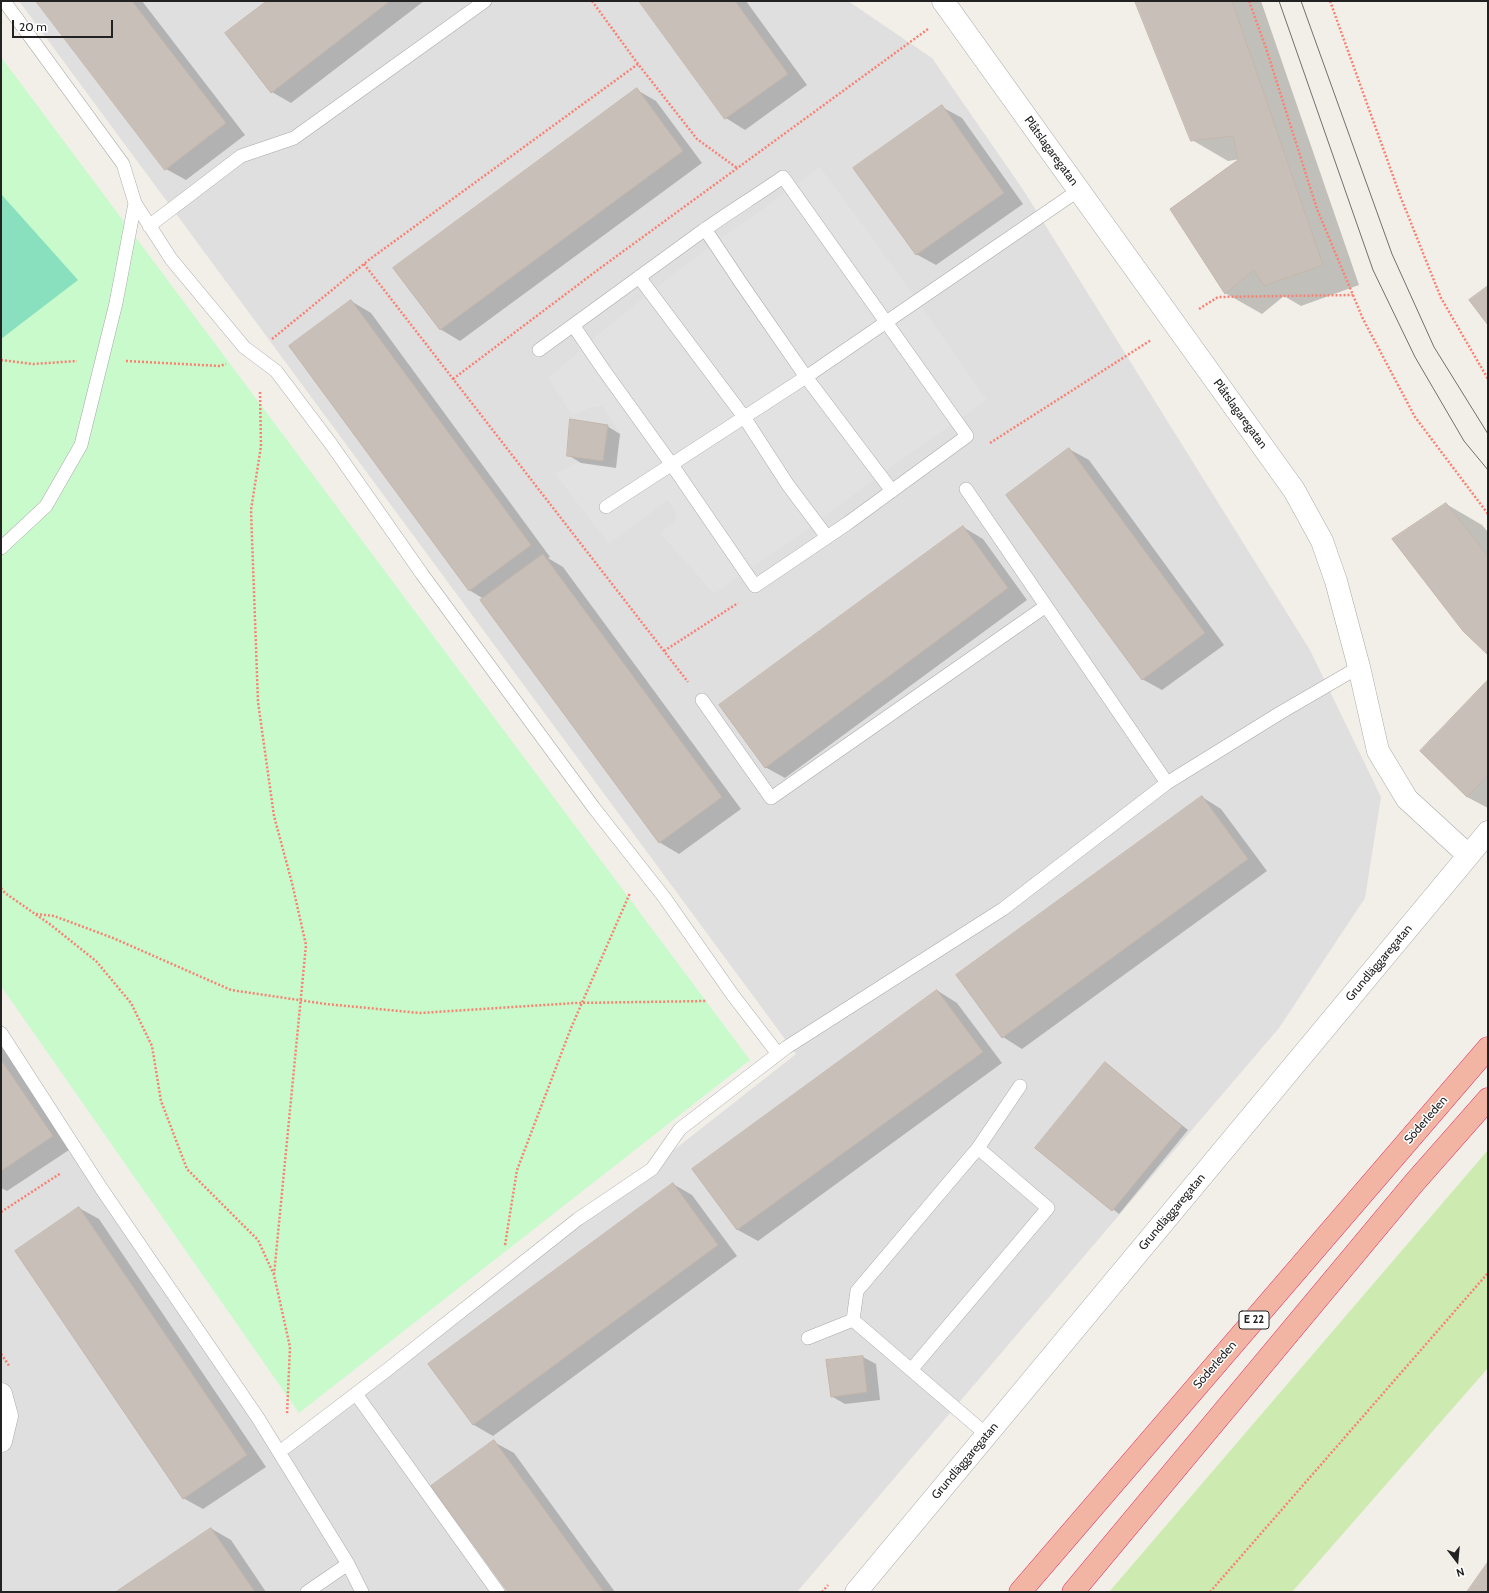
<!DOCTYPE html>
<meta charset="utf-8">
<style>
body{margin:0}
#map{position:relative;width:1489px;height:1593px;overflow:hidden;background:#f2efe9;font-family:Cabin,sans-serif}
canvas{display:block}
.frame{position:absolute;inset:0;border:2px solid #222;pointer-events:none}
.north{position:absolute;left:1437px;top:1541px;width:40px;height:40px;-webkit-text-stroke:3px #fff;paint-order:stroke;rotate:164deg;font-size:11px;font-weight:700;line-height:16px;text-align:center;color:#222}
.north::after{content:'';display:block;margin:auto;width:14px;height:18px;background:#222;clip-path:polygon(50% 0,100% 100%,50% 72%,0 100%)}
.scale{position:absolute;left:12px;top:20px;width:101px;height:18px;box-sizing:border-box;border:2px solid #222;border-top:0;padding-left:5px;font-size:12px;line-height:14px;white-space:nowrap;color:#222;-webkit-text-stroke:3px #fff;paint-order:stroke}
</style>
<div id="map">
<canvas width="1489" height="1593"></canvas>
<div class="frame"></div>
<div class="north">N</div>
<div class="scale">20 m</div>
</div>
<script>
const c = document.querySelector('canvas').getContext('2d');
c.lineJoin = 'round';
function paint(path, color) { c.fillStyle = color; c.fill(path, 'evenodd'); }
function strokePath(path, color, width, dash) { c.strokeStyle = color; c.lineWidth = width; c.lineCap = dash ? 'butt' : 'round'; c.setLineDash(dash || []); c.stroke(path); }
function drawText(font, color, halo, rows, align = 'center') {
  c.font = font + ' Cabin,sans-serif'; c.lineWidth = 3; c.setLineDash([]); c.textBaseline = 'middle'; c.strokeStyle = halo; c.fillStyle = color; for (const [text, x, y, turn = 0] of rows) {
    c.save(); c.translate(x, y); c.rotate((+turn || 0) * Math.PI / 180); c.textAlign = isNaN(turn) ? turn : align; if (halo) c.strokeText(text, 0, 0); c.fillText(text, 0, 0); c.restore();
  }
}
paint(new Path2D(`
 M19 1H848L932 58 1024 191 1310 650 1381 797 1365 898 1279 1028 797 1592H1V1032L278 1461 796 1054Z`), '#e0dfdf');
paint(new Path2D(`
 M1488 1150V1368L1292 1592H1109Z`), '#cdebb0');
paint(new Path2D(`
 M1 57 750 1060 299 1413 1 986Z`), '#c8facc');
paint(new Path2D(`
 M1 194 78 280 1 339Z`), '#88e0be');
paint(new Path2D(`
 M820 167 895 269 987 400 901 460 798 536 714 594 660 533 673 523 677 514 668 500 609 544 555 474 577 463 606 465 616 456 621 435 602 406 589 408 572 415 548 378 606 328 689 262Z`), '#e2e2e2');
paint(new Path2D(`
 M37 1H142L245 135 186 180 166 169Z
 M269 1H424L291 103 272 92Z
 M640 1H746L807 85 745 130 726 118Z
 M1136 1H1261L1359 285 1301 306 1284 296 1262 314 1225 293 1241 159 1228 161 1192 140Z
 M637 90 656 101 702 163 460 341 440 329Z
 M942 107 962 118 1023 204 936 265 916 254Z
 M351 301 371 313 550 557 548 558 563 567 741 809 679 854 659 842 484 599 469 590Z
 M607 426 620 434 616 468 581 463 568 455Z
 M1069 449 1089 460 1224 645 1162 690 1142 679Z
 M1446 504 1482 525 1488 532V654Z
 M963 527 983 539 1027 600 785 778 765 767Z
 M1488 682V808L1467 797 1421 751Z
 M1202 797 1221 809 1267 871 1022 1049 1003 1037Z
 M938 991 957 1003 1002 1063 758 1241 738 1230 694 1169Z
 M1 1043 72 1148 7 1191 1 1188Z
 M1106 1064 1188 1130 1119 1214 1036 1148Z
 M673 1184 692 1195 737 1256 493 1436 474 1425 429 1364Z
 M79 1208 99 1219 266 1467 203 1509 183 1498Z
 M863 1357 876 1364 880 1400 845 1404 831 1396Z
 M494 1442 514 1453 615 1592H509Z
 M212 1529 231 1540 266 1592H118Z`), '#0003');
const building = new Path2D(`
 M36 1H132L226 123 165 170Z
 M267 1H390L271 93 225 33Z
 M639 1H735L788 74 725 119Z
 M1135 1H1232L1323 265 1264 286 1254 270 1225 294 1170 209 1238 160 1233 136 1191 141Z
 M637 88 683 151 440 330 393 268Z
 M942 105 1004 193 916 255 853 168Z
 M1488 286V325L1469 300Z
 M351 300 531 545 469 591 289 346Z
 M570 419 608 425 603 461 567 456Z
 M1069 448 1205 633 1142 680 1006 495Z
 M1446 503 1488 556V655L1463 631 1392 539Z
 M963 526 1008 588 765 768 719 705Z
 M543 554 722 797 659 843 480 600Z
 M1488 680V775L1467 797 1420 751Z
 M1202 796 1248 859 1002 1038 956 975Z
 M937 990 983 1052 737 1230 692 1169Z
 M1 1060 53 1136 1 1171Z
 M1105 1062 1182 1126 1112 1211 1035 1148Z
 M673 1183 718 1245 473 1425 428 1364Z
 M79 1207 247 1455 183 1499 15 1251Z
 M863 1356 867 1392 831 1397 826 1360Z
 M494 1440 604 1592H508L431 1486Z
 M211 1528 255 1592H116Z
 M1488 1562V1592H1467Z`);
paint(building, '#c7bfb8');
strokePath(building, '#c4b6ab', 1);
const service = new Path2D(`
 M135 203 171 259 244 347 276 371 331 444 422 574 594 808 664 897 732 994 778 1054
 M149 226 241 156 294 138 485 1
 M705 229 741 283 806 377 892 491
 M639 277 744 417 788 485 827 537
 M539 350C592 312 644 273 697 235 725 215 754 197 783 177L967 436 848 523 755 586 672 465 603 369 573 325
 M966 489 1167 783
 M606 507 806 377 1079 190
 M1 548 46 506 81 445 116 303 135 203 123 164 4 1
 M702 700 771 798 1046 606
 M1 1033 101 1188 258 1418 348 1564 362 1592
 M978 1148 1020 1086
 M853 1320 857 1291 978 1148 1048 1208 911 1370
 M808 1338 853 1320 987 1435
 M356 1394 498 1592
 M286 1447 387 1370 578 1219 652 1169 680 1129 787 1047 1003 909 1167 783 1280 713 1359 667
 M307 1592 348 1564`);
const minor = new Path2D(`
 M943 1 1294 490 1322 541 1336 581 1359 667 1378 751 1407 799 1468 855
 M1 1394 7 1416 1 1441
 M856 1592 1488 832`);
const trunk = new Path2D(`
 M1020 1592 1488 1048
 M1073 1592 1414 1183 1488 1099`);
strokePath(service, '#a9a9a9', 14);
strokePath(minor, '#a9a9a9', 23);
strokePath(trunk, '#dc2a67', 23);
strokePath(new Path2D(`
 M592 1 638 64
 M1249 1 1266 48 1317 209 1363 319 1415 417 1488 514
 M1330 1 1401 198 1441 298 1488 379
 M364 264 688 682
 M1199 309 1218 297 1353 295
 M272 339 370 259 638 64 697 139 737 168
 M1 360 33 364 77 361
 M126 361 220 366 226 364
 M453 379 599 269 928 29
 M260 392 261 446 251 510 258 702 274 816 292 883 306 945 274 1275
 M990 443 1151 340
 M664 651 738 603
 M1 888 5 893 51 925 96 961 131 1003 152 1046 161 1101 187 1169 258 1240 274 1275 290 1347 287 1415
 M36 914 54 916 113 938 231 990 326 1004 420 1013 575 1003 707 1001
 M1 1212 61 1173
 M505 1245 517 1170 571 1028 630 893
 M1 1354 10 1367
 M822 1592 828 1585
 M1210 1592 1488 1273`), '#fa8072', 2.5, [2, 2]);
strokePath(service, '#fff', 13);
strokePath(minor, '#fff', 22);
strokePath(trunk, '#f2b4a3', 22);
strokePath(new Path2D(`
 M1279 1 1373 270 1415 357 1464 441 1488 470
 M1301 1 1392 254 1434 347 1488 434`), '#707070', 1);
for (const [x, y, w] of [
 [1254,1320,30]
]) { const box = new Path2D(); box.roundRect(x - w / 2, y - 9, w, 18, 3); c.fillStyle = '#fff'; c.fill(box); strokePath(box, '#222', 1); }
drawText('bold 11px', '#222', null, [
 ["E 22",1254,1320]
]);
drawText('12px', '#222', '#fff', [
 ["Plåtslagaregatan",1051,151,54],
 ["Plåtslagaregatan",1240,414,54],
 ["Grundläggaregatan",1379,963,-50],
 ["Söderleden",1426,1120,-49],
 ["Grundläggaregatan",1172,1212,-50],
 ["Söderleden",1215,1365,-49],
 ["Grundläggaregatan",965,1461,-50]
]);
</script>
